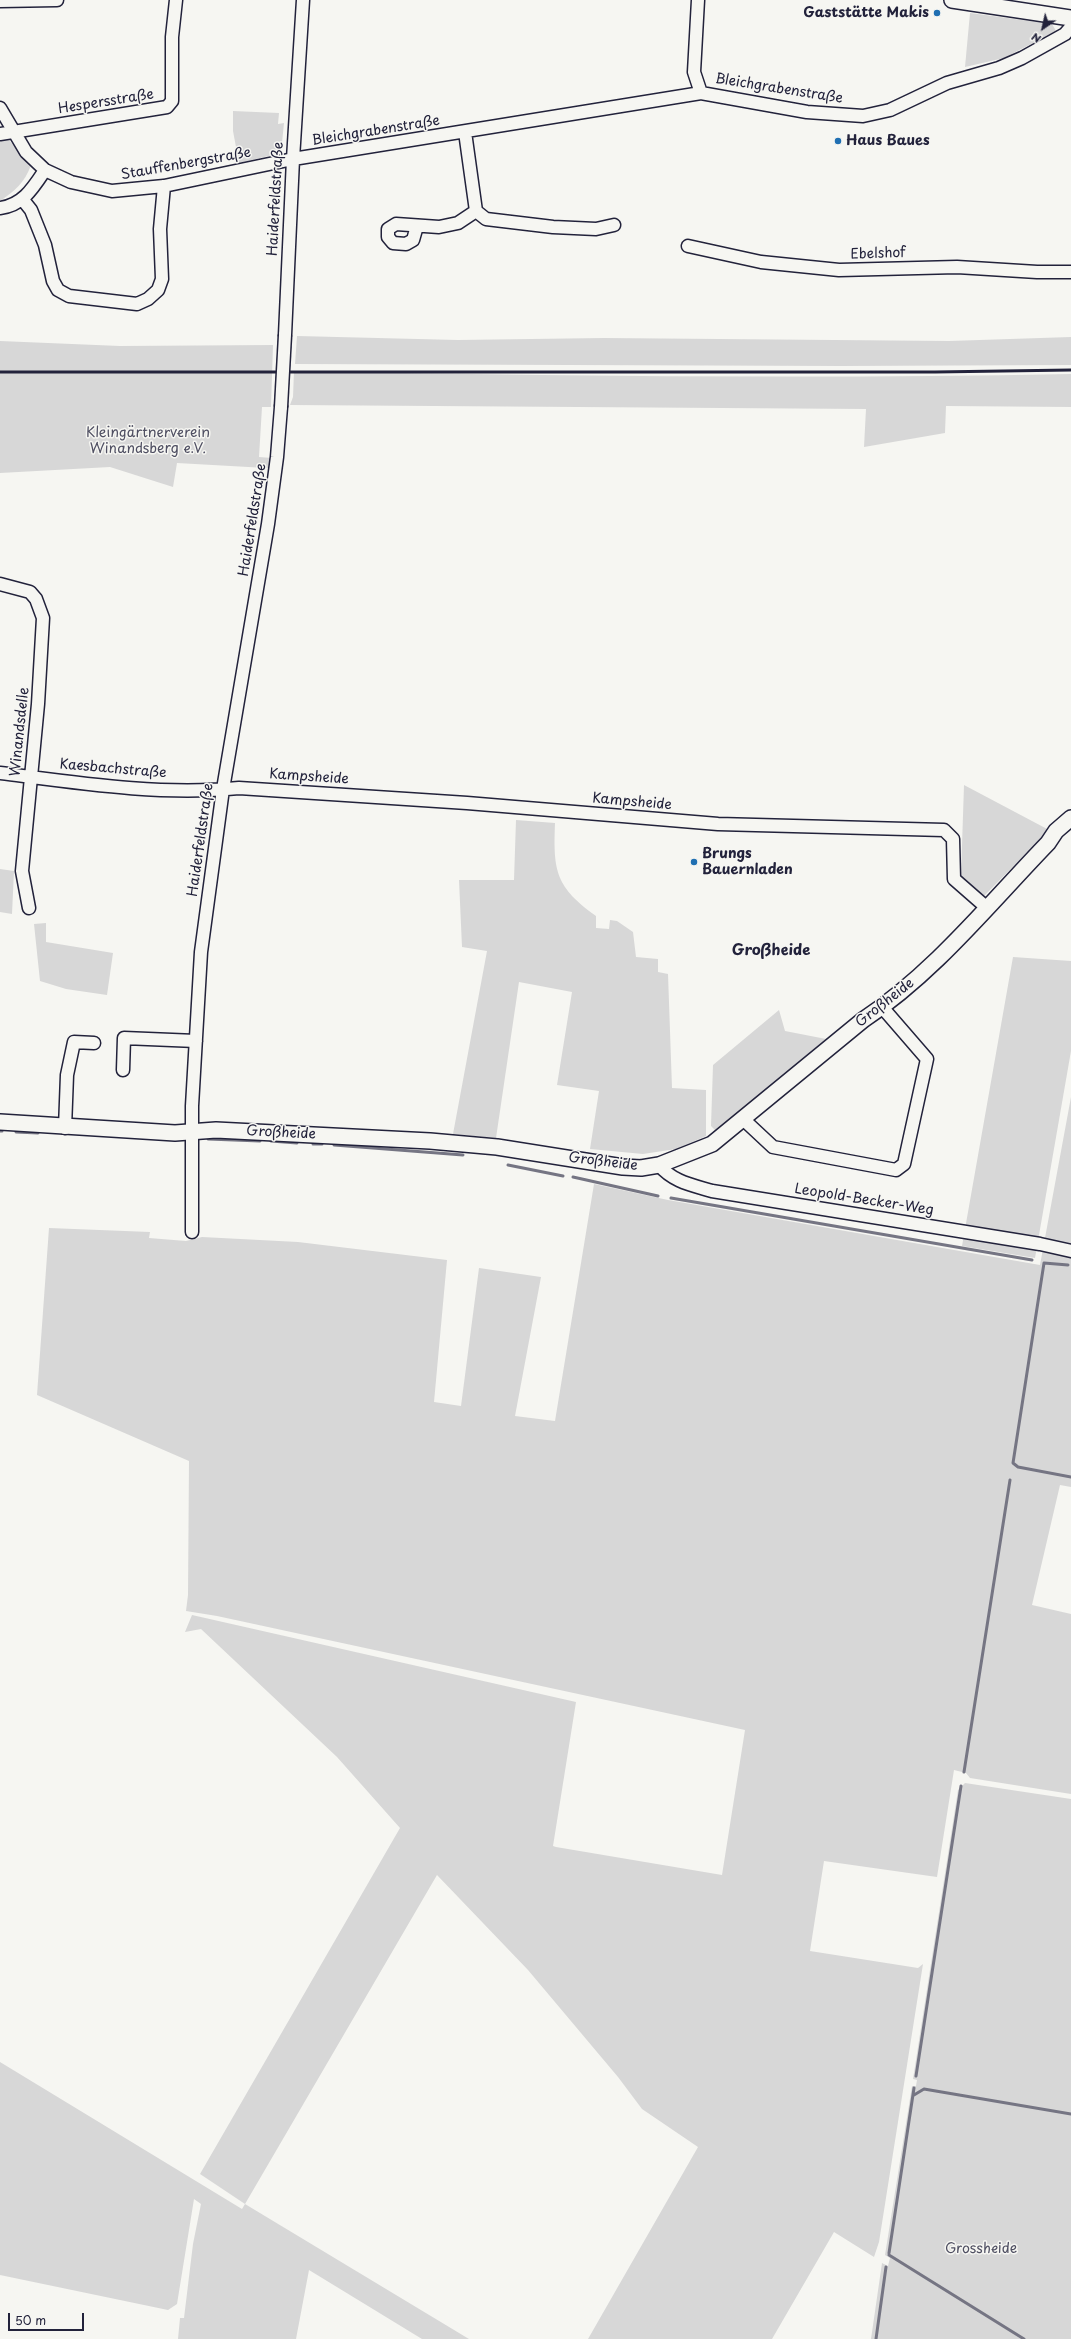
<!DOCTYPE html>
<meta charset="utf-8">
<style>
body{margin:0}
#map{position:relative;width:1071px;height:2339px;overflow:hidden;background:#f6f6f2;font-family:"Playpen Sans",sans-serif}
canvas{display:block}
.north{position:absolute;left:1023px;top:8px;width:40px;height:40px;-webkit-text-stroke:3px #f6f6f2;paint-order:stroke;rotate:214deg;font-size:11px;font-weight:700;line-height:16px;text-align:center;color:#22223b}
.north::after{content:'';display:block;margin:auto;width:14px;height:18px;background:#22223b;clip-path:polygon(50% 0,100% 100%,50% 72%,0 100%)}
.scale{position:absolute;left:8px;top:2313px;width:76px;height:18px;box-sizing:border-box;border:2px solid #22223b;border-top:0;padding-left:5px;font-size:12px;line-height:14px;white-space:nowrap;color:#22223b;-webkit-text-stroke:3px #f6f6f2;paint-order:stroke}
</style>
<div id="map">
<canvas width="1071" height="2339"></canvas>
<div class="north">N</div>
<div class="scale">50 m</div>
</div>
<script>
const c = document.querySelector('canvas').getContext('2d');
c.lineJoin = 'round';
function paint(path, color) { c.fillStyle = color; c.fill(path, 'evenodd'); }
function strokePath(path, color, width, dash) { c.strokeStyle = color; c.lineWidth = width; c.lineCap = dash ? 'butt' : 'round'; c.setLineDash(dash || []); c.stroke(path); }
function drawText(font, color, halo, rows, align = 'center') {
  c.font = font + ' "Playpen Sans",sans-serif'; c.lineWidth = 3; c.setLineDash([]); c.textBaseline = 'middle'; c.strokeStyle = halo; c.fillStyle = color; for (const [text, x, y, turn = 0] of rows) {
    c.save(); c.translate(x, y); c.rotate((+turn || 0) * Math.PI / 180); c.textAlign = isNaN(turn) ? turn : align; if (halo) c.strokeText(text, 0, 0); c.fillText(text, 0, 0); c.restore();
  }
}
paint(new Path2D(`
 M970 13 1052 24 1056 31 1004 58 965 67Z
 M233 111 279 113 278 124 284 123 281 153 239 163 233 131Z
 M0 138H7L31 165C25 182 15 191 0 201Z
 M297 336 458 340 604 338 949 341 1071 337V365L841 366 295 364Z
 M0 341 120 346 273 345 271 407H262L259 457 272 458 284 469 177 463 173 487 110 467 0 473Z
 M294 371C553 376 812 379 1071 374V407L946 406 945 433 864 447 866 409 290 405 293 397Z
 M964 785 1049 830 984 896 961 876Z
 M516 820 555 823C553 872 556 887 596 916V928L609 929 610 920 617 921 633 932 636 957 658 959V972L668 974 672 1088 706 1090V1136L676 1149 643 1154 590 1149 599 1091 557 1085 572 992 519 982 496 1138 453 1134 487 951 462 947 459 880H514Z
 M0 869 14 871 12 914 0 912Z
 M46 923V942L113 953 107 995 66 989 40 981 34 924Z
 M1013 957 1071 961V1051L1035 1258 962 1246Z
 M779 1010 785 1031 826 1039 716 1131 711 1126 713 1065Z
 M1071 1097V1487L1060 1485 1032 1605 1071 1614V1794L970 1778 966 1773 954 1770 937 1877 824 1861 810 1951 918 1968 923 1964 879 2242 874 2257 834 2232 772 2339H588L698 2147 642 2109 618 2077 528 1970 437 1875 245 2204 469 2339H422L309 2270 296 2339H178L180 2318H184L193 2244 201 2204 194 2199 177 2304 168 2310 0 2275V2062L242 2209 245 2204 200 2174 400 1828 337 1757 201 1629 185 1632 192 1615 576 1702 553 1846 556 1847 722 1875 745 1730 217 1616 186 1611 188 1595 189 1461 37 1395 49 1228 150 1232 149 1238 186 1241 202 1237 298 1242 447 1260 434 1402 461 1406 479 1268 541 1277 515 1416 555 1421 594 1184 668 1200 1040 1265Z
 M965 1783 1071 1799V2339H871L882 2263 888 2266 890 2258 885 2255 912 2086H916L917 2080 913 2079 958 1790Z`), '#d7d7d7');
strokePath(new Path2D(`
 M0 1131H2
 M16 1132 38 1133
 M208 1139 260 1141
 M271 1141 297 1143
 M313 1144H322
 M334 1145 463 1155
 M508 1165 563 1176
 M573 1177 658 1196
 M671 1198 1032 1260
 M1068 1265 1044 1263 1013 1463 1018 1467 1071 1477
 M964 1772 1010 1480
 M916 2076 961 1786
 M914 2095 924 2089 1071 2114
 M889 2253 914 2088
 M889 2255 1024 2339
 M876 2339 886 2267`), '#757583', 3);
const minor = new Path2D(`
 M698 0 694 72 701 93 807 112 863 116 890 110 947 83 999 68 1022 58 1065 34 1071 27
 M0 1 57 0
 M0 108 26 152 45 170 71 182 112 191 164 186 293 159 701 93
 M465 132 476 211
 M0 134 167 107 172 101V37L176 0
 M23 200 31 210 45 245 53 281 58 290 69 296 137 304 148 299 158 290 162 279 160 229 164 186
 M0 208C23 205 33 188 45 170
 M417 226 413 240 406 244 393 243 388 237V229L396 224 439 227 458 223 476 211 486 219 553 227 596 229 614 225
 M688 246 761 262 839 270 957 267 1037 272H1071
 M285 335 293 159 303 0
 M0 584 30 592 36 599 43 618 38 704 22 871 29 908
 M0 773C78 783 161 796 239 788L467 803 718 824 944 830 953 839 954 879 986 907
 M123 1070 124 1038 196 1041
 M743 1119 773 1147 896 1170 904 1164 927 1059 882 1007
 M65 1128 67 1075 74 1042 94 1043
 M659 1165C673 1182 692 1185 712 1191L1040 1244 1071 1251
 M192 1232V1106L201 952 223 789 268 524 277 457 281 407`);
const tertiary = new Path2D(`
 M952 0 1071 18
 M0 1122 175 1133 216 1130 430 1141 497 1147 623 1167 641 1168 659 1165 712 1144 863 1020C934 973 989 904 1048 843L1056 831 1071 818`);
strokePath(minor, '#22223b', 15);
strokePath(tertiary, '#22223b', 18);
strokePath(minor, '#f6f6f2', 12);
strokePath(tertiary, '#f6f6f2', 15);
strokePath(new Path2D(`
 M0 372H935L1071 370`), '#22223b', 3);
const minorBridge = new Path2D(`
 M281 407 285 335`);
strokePath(minorBridge, '#22223b', 15, []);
strokePath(minorBridge, '#f6f6f2', 12);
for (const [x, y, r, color] of [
 [937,13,4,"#1f6fb2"],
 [838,141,4,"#1f6fb2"],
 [694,862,4,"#1f6fb2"]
]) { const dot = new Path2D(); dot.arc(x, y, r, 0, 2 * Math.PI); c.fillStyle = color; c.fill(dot); strokePath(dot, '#f6f6f2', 1.5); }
drawText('bold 14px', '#22223b', '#f6f6f2', [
 ["Gaststätte Makis",929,13,"right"],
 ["Haus Baues",846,141],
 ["Brungs",702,854],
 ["Bauernladen",702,870]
], 'left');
drawText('14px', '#22223b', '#f6f6f2', [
 ["Bleichgrabenstraße",779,89,9],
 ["Hespersstraße",106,102,-9],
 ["Bleichgrabenstraße",376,131,-9],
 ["Stauffenbergstraße",186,164,-10],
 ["Haiderfeldstraße",276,199,-87],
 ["Ebelshof",878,254,-2],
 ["Haiderfeldstraße",253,520,-81],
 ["Winandsdelle",20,732,-84],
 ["Kaesbachstraße",113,769,5],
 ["Kampsheide",309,777,4],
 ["Kampsheide",632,802,5],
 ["Haiderfeldstraße",201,840,-82],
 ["Großheide",885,1003,-38],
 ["Großheide",281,1133,3],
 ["Großheide",603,1162,7],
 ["Leopold-Becker-Weg",864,1200,9]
]);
drawText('14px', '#4f4f62', '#f6f6f2', [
 ["Kleingärtnerverein",148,433],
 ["Winandsberg e.V.",148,449],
 ["Grossheide",981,2249]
]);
drawText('bold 15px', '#22223b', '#f6f6f2', [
 ["Großheide",771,951]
]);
</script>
